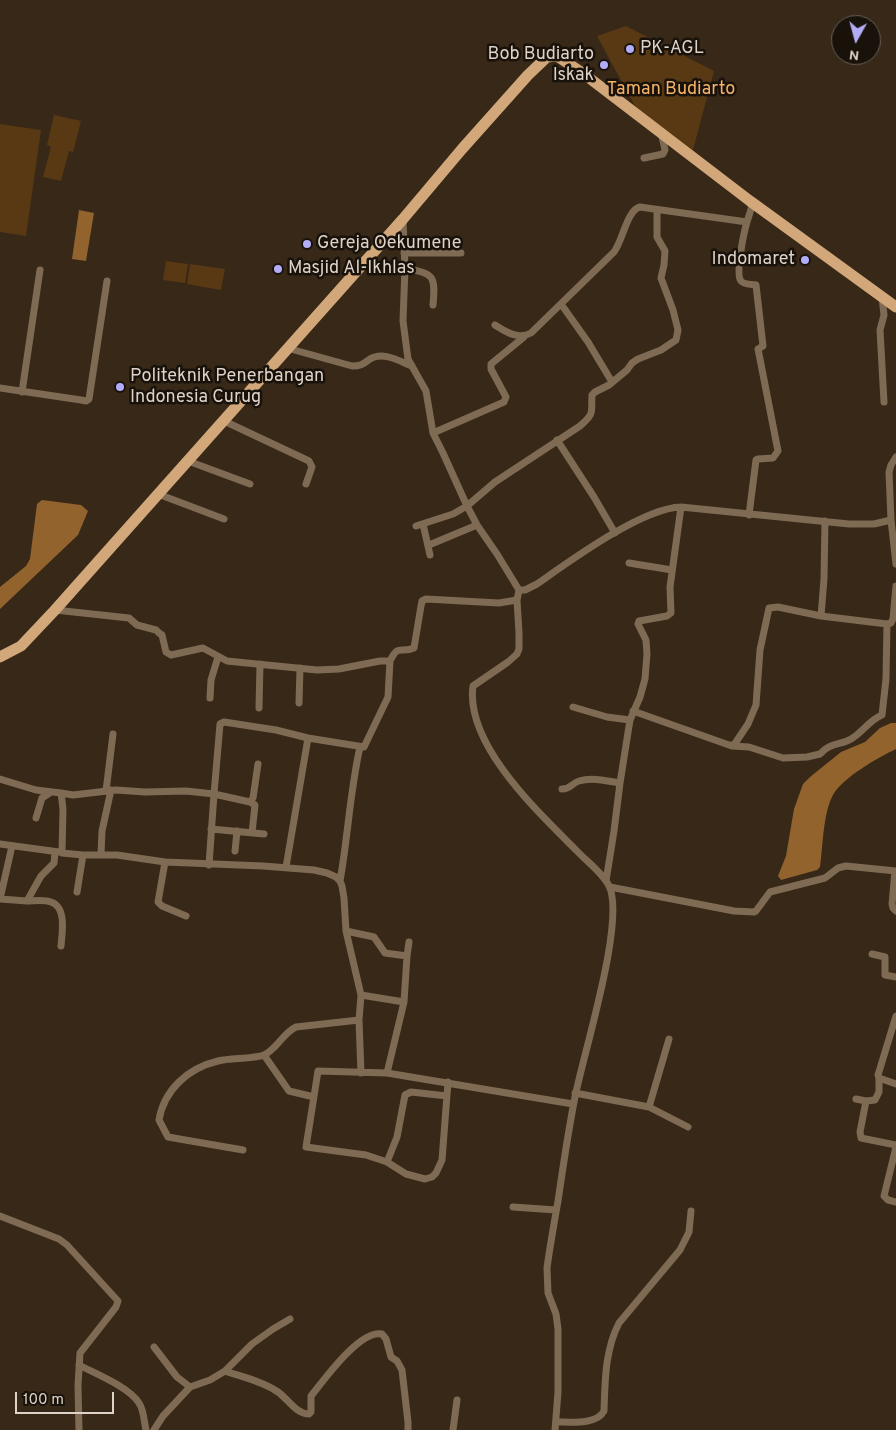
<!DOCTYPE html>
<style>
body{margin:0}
#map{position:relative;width:896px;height:1430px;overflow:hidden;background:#372818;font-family:Overpass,sans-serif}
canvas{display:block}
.north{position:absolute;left:831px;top:15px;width:50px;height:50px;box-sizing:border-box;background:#19120b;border:1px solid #675f57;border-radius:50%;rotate:187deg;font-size:14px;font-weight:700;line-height:20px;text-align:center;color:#ddd3c9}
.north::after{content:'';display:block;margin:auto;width:18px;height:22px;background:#b3adf9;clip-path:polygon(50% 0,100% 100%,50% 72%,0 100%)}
.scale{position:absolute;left:15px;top:1392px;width:99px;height:22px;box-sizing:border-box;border:2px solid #ddd3c9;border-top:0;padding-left:6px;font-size:15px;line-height:18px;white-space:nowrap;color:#ddd3c9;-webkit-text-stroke:4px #19120b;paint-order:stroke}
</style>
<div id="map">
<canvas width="896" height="1430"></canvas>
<div class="north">N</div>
<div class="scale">100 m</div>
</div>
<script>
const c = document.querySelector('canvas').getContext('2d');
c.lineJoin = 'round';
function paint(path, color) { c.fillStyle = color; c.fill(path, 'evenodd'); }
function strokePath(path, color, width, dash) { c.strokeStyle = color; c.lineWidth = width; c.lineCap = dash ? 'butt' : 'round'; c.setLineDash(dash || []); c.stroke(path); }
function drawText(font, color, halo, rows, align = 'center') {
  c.font = font + ' Overpass,sans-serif'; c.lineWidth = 5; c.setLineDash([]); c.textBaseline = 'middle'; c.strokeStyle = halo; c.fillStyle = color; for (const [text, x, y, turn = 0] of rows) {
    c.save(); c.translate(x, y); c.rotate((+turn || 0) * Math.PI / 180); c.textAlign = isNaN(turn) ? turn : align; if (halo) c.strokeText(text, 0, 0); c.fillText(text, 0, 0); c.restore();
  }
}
paint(new Path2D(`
 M626 26 714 71 693 150 636 108 597 36Z
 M54 115 81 121 73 152 69 151 61 181 43 177 51 147 47 145Z
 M0 124 41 130 26 236 0 232Z
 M166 261 188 264 185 283 163 280Z
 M190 264 225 269 221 290 187 284Z`), '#593914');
paint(new Path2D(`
 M79 210 94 213 86 261 72 259Z
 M42 500 81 505 88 511 78 535 0 609V587L26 566 30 559 37 504Z
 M891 723H896V749C879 757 842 778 833 795 823 813 823 846 820 867L817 870 781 880 778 876 786 856 794 809 803 784 810 777 841 752 865 742 880 728Z`), '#92632d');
strokePath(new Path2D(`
 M644 158 663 154 665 150 661 132
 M403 220 405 268 403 321 408 359 426 391 433 433 443 453 467 506 477 525 497 554 519 590 517 600 519 633V649L517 654 508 662 473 686C465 744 538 812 576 850 586 861 603 873 609 886 626 920 583 1055 575 1097 568 1132 563 1167 558 1201 554 1224 550 1246 547 1268L548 1293 556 1314 558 1329V1392L555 1430
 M747 222C744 232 735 274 741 281 744 285 752 284 756 285L763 346 758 349 778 451 773 458 758 459 756 460 749 515
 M404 253H461
 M405 268C433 274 436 274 433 305
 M882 297 884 315 880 330 884 402
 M561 304 588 342 612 382
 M495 325C506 332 518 340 531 333L614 252C623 240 627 210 640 207L747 222 752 206 751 202
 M287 348 352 366C361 366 363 364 370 359 383 351 399 361 412 366
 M0 388 81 400 86 401 89 399 107 281
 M22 392 40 270
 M224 421 309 461 312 467 306 484
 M433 433 504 402 506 397 491 369V364L524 337
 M557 440 594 497 615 533
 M896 457 891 465 889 472 891 520 896 564
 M188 461 250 484
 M158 494 224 519
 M423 524 430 555
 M416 526 453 514 467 506 495 482 580 426C595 413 591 413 592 395L595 392 609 385 627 370 632 363 638 359 661 350 676 340 678 330 673 310 661 278 664 265 665 251 657 237V210
 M429 545 477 525
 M629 563 672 570
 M519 590H525L537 584C570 561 642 508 681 507L849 524H874L891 520
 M55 610 129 618 137 625 156 630 159 633 162 635 166 652 171 655 203 648 227 661 317 670 339 669 380 661H390C399 643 400 654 414 648L421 606 422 601 426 599 499 603 517 600
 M821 616 887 624 891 623 893 619 896 586
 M210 698 211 680 218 657
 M299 703 300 668
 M573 707 607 717 630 720
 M259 708 260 664
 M633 711 729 745H734L748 724 756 705 760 650 769 608 778 607 821 616 824 579 825 521
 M732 746 749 747 783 758 807 757 820 754C831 741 843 746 854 737 864 730 870 720 882 715L886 679 887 624
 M0 779 36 790 61 793 63 809 62 853 83 855H117L165 862 263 866 314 870 327 873 336 877 340 881 342 886 344 898 346 931 361 995 359 1020 361 1073
 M562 789C571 789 572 783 579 781 592 777 607 781 620 783L630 720 640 697 645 679 647 654 646 640 638 624 639 621 667 616 671 613 670 587 681 507
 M106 791 113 734
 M61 793 73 795 116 790 145 792 186 791 214 794 220 724 224 722 276 730 308 738 364 747 388 697 390 661
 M250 802 255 805 252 833
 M36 818 42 798 51 792
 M211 829 264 834
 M0 844 59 852
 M235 851 237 831
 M101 854 102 831 111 790
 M165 862 158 902 162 906 186 916
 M209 865 214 794 250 802 253 798 258 764
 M286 867 308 738
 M895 871 892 904 893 908 896 911
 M340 881C348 836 350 791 360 747
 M606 881 614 831 620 783
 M610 887 734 911 754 912 756 911 770 892 825 878 838 868 846 866 896 871
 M77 892 83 855
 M0 899 27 901 41 876 54 863 55 852
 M0 899 12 846
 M27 901C34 901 44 899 51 902 67 907 62 934 61 946
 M346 931 374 937 385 953 407 956 404 1002 387 1073
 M872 954 885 957V975L896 977
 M407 956 409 942
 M361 995 404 1002
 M896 1016 878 1075 879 1078 896 1084
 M264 1055 289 1091 314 1097
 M448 1082 442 1160 436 1173 432 1177 425 1179 406 1174 387 1162 366 1155 306 1147 318 1071 387 1073 573 1104
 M575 1093 649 1107 688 1127
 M856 1099 866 1101 875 1100 879 1092V1078
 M866 1101 860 1132 861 1138 896 1145
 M649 1107 669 1039
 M896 1147 884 1196 888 1200 896 1202
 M243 1150 168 1137 159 1120C164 1090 188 1068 218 1061 231 1058 253 1059 264 1055 277 1049 283 1033 296 1027L359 1020
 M387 1162 397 1137 405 1095 411 1092 447 1096
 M513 1207 556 1210
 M0 1216 59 1239 67 1245 118 1301 116 1307 80 1353 78 1385 79 1430
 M154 1347 177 1377 190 1387
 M79 1365C96 1374 129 1387 139 1403 144 1410 144 1422 146 1430
 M225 1371C242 1377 262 1381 278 1392 288 1399 296 1414 309 1414L311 1412V1396C324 1380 360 1329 382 1334L386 1339 391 1357 397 1361 402 1370 408 1422V1430
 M557 1422C570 1422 597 1425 604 1411 605 1381 605 1350 619 1323L680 1250 689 1232 691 1211
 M154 1430 163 1416 190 1387 210 1380 225 1371 252 1344 273 1329 290 1319
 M453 1430 457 1400`), '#7f6a54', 7);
strokePath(new Path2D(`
 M0 657 21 646 55 610 403 219 462 149 528 75 547 57 557 56 584 74 750 201 896 307`), '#d2a77a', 11);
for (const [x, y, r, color] of [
 [630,49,5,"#b3adf9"],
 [604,65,5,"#b3adf9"],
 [307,244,5,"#b3adf9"],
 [805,260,5,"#b3adf9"],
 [278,269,5,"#b3adf9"],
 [120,387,5,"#b3adf9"]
]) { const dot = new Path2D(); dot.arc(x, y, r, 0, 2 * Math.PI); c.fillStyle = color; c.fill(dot); strokePath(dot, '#19120b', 2); }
drawText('18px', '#ddd3c9', '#19120b', [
 ["PK-AGL",640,49],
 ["Bob Budiarto",594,55,"right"],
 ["Iskak",594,76,"right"],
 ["Gereja Oekumene",317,244],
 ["Indomaret",795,260,"right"],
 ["Masjid Al-Ikhlas",288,269],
 ["Politeknik Penerbangan",130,377],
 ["Indonesia Curug",130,398]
], 'left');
drawText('18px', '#f6b266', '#19120b', [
 ["Taman Budiarto",671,90]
]);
</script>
